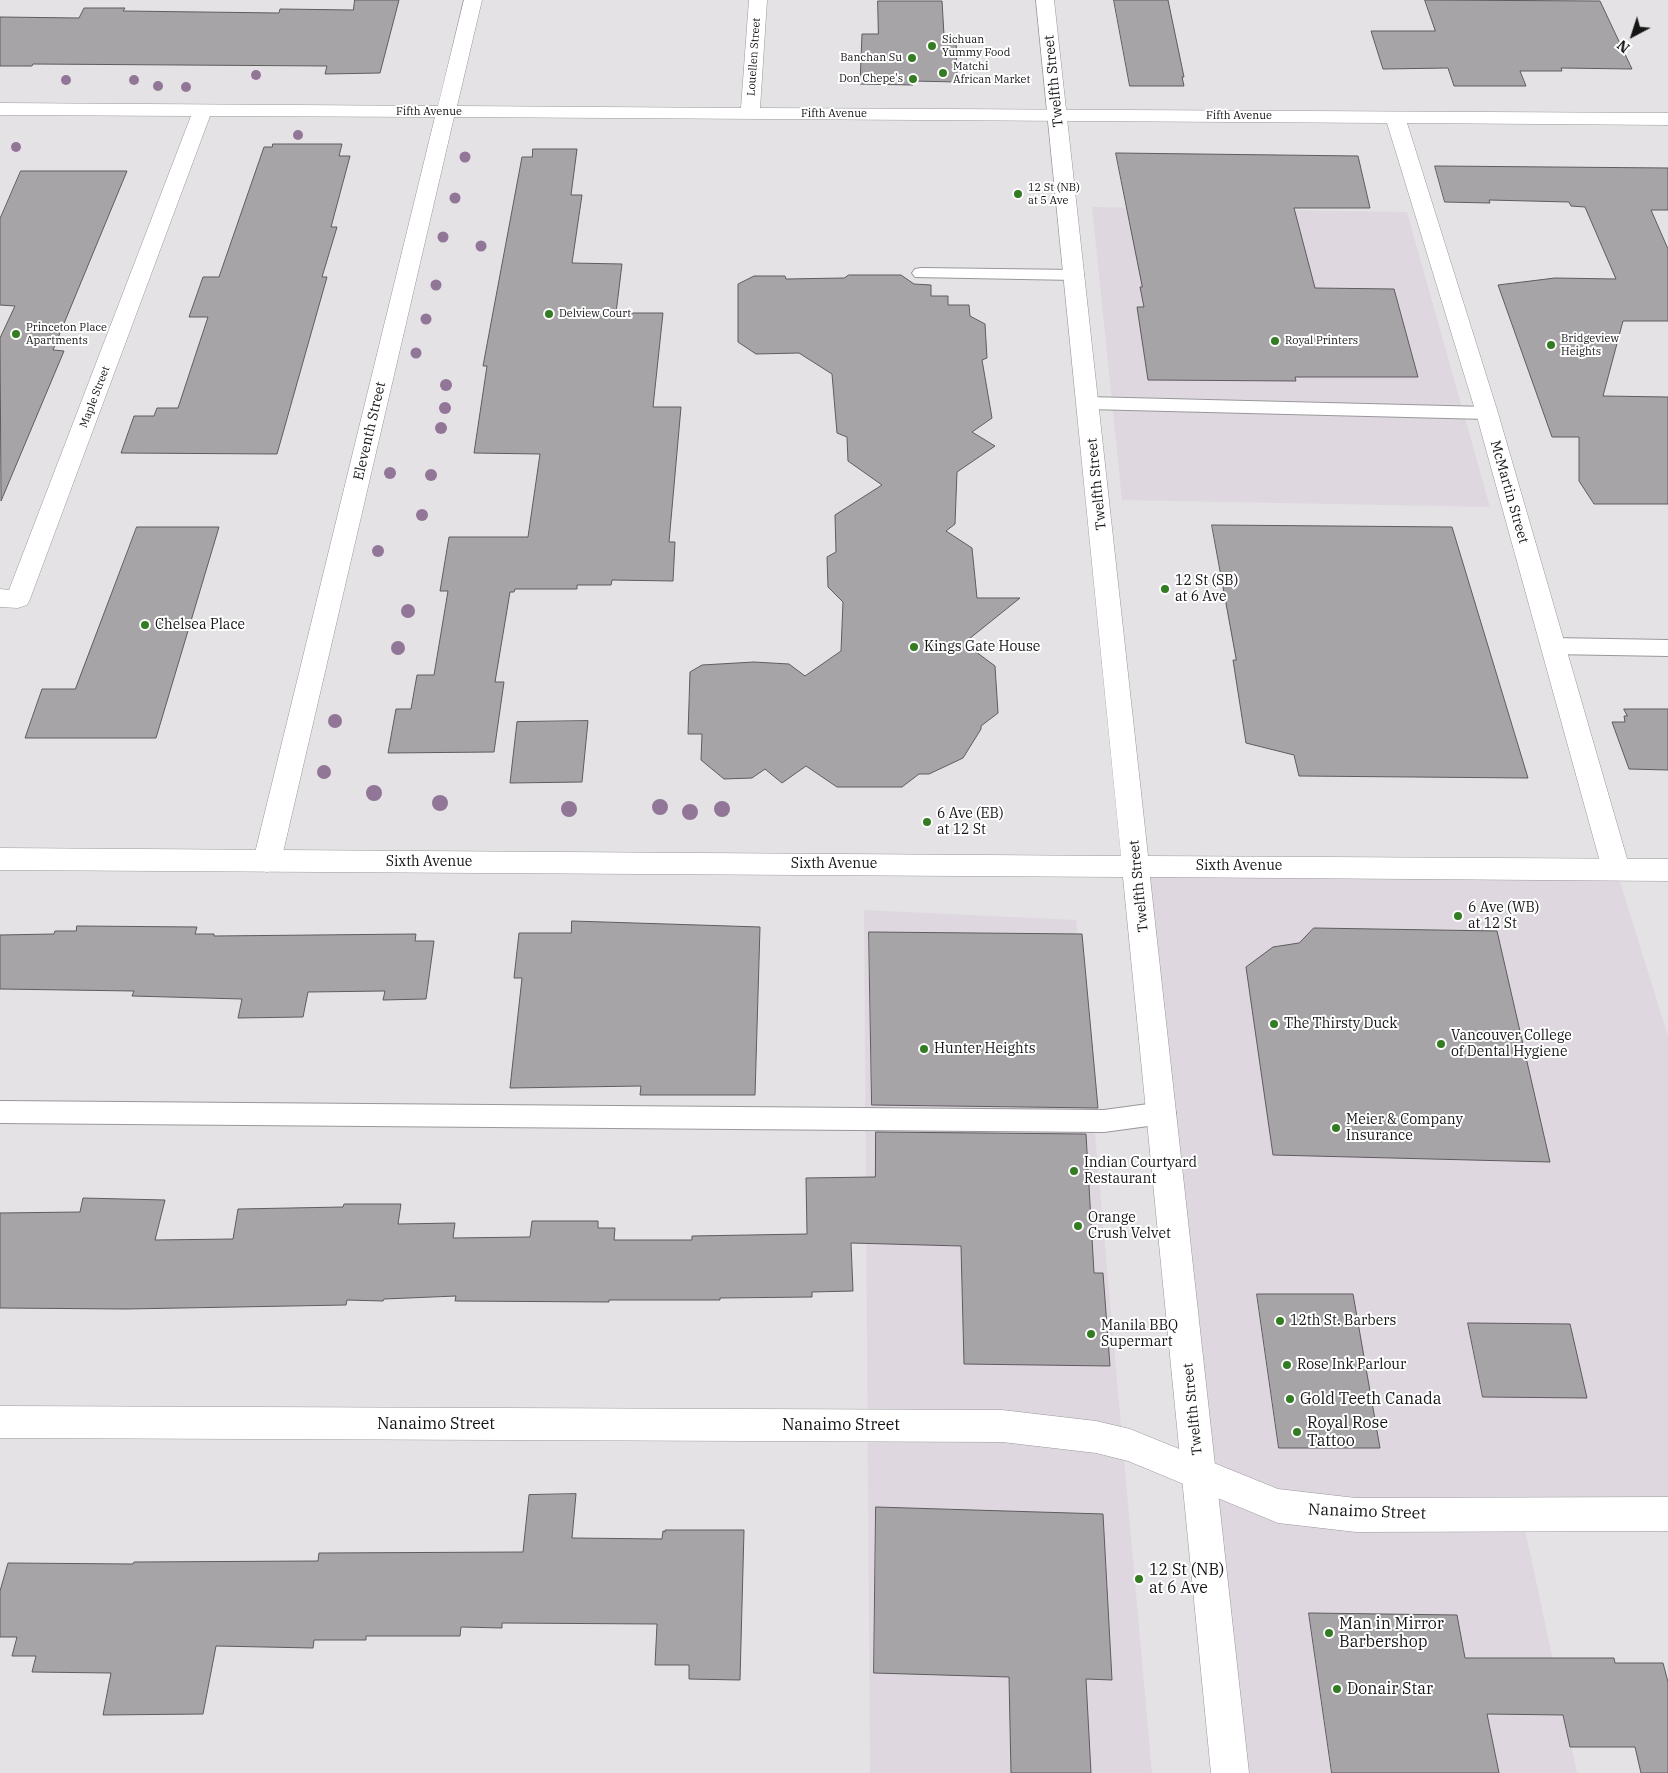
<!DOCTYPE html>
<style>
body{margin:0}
#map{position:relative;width:1668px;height:1773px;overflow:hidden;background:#e4e2e5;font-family:"IBM Plex Serif",serif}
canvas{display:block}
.north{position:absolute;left:1608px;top:10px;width:50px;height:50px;-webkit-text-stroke:4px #fff;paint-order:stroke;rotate:220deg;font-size:14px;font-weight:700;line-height:20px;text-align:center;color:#161516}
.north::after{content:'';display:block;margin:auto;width:18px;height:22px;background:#161516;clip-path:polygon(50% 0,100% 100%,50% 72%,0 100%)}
</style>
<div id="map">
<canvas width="1668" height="1773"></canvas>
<div class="north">N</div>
</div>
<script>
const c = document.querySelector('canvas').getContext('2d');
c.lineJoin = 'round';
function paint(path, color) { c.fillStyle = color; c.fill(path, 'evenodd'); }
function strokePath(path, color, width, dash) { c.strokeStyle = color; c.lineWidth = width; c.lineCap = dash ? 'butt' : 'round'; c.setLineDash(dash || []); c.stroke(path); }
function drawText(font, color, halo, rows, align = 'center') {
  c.font = font + ' "IBM Plex Serif",serif'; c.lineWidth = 4; c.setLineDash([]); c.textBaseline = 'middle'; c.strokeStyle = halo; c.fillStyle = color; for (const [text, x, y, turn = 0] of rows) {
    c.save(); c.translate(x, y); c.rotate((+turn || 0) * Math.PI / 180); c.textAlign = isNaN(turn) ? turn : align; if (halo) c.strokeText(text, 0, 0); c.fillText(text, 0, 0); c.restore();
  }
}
paint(new Path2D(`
 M1092 207 1407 212 1490 507 1122 500Z
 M1137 865 1616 869 1668 1036V1514L1522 1515 1577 1773H1230Z
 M864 910 1076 920 1152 1773H870Z`), '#dfd7e0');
const building = new Path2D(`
 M355 0H399L380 73 325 74 327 66 33 64 32 66H0V17L79 18 84 8H125L123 11 279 13 280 9 353 10Z
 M1114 0H1168L1184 77H1182L1184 86H1130Z
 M1425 0 1600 1 1632 69 1561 68 1562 71H1520L1526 86H1454L1448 68 1383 69 1371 31H1435Z
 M878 1H942L944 35 956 36 957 82 913 81V85L860 84 862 34H878Z
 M273 144H342L339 156H350L331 227H337L322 277H327L277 454 121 453 134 416H154L157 408H178L208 317H189L203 277H219L264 147H272Z
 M533 149H577L571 195H582L572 263 622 264 616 313H663L653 407H681L669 542H675L673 581 612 580 611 585H577V589H515L514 592H510L495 682H504L494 752 388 753 396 709H411L417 675H434L448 591H440L449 537H528L540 454 474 453 487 366H483L522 157H532Z
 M1116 153 1358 156 1370 208H1294L1315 288 1394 289 1418 377H1295L1296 381 1148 380 1137 307H1144L1140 287H1142Z
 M1435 166 1668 168V210H1651L1668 249V321H1623L1603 396 1668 397V504H1594L1579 481V437H1552L1498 285 1555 278 1616 279 1585 207 1571 206 1569 202 1489 200 1490 203 1445 202Z
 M21 171H127L53 350 64 351 1 501 0 338 15 306 0 305V219Z
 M849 275H901L914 284 931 285V296H948V305H969L970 316 985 324 987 358 982 360 992 418 972 432 995 446 957 472 955 524 946 531 972 548 977 598H1020L964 643 995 666 998 713 981 726V729L963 758 929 774H919L902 787H837L806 766 782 783 765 769 752 778 724 779 701 760 702 734H688L690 672 702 665 754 662 789 664 805 676 841 651 843 602 828 587 827 557 836 552 835 515 882 485 848 461 847 437 837 433 832 374 799 353 756 354 738 342V284L754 276H785L786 279 844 278Z
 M1212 525 1452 527 1528 778 1299 776 1294 755 1246 743 1233 660H1236Z
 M137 527H219L156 738H25L42 689H75Z
 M1624 709H1668V770L1629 769 1612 722H1625L1624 716H1627Z
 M588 721 582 782 510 783 517 722Z
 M572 921 760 927 755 1095H640L641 1086 510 1088 522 978H514L519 933H571Z
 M77 926 197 927 195 934H214V936L416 934 415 941H434L426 999 383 1000 385 991 308 992 303 1017 238 1018 242 999 132 996 134 991 0 989V935L54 934 55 931H76Z
 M1314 928 1497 931 1550 1162 1273 1155 1246 967 1273 947 1299 943Z
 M869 932 1082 934 1098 1108 872 1105Z
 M876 1132 1086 1134 1094 1273H1103L1110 1366 964 1364 961 1246 851 1243 853 1291 812 1292V1297L720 1298V1300H609V1302L455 1301 456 1296 384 1299 383 1301 347 1300 346 1305 126 1309 0 1308V1213L80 1212 83 1198 165 1200 155 1240 233 1239 238 1209 343 1207 344 1204H401L398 1224 455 1223 453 1238 530 1237 532 1221H598V1228H615L614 1240H692V1236L807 1234 806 1178 875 1177Z
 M1257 1294H1353L1380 1448H1279Z
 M1468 1323 1570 1324 1587 1398 1483 1397Z
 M576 1494 572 1538 662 1539 663 1531 665 1532V1530H744L740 1680 689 1679V1665H655L657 1624 502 1623V1628L461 1627 460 1636H366V1640H314L313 1648 216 1646 203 1714 103 1715 111 1673 32 1672 36 1656H12L17 1637H0V1591L8 1563 133 1564 134 1562 318 1561 319 1553 523 1552 529 1495Z
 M876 1507 1103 1514 1112 1680 1086 1679 1091 1773H1011L1009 1677 874 1673Z
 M1309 1613 1457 1615 1465 1658H1614L1615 1663H1663L1668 1682V1773H1641L1635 1747H1570L1563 1715 1487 1714 1499 1773H1332Z`);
paint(building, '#a6a4a7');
strokePath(building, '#5e5c5e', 1);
const service = new Path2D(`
 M921 268 1075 270 1081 271 1084 275 1081 279 1075 280 915 277 912 273 915 269Z
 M1088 397 1487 407 1494 409 1497 413 1494 417 1487 419 1088 409 1081 407 1078 403 1081 399Z
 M1552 638 1668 640V656L1552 654 1544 651 1541 646 1544 641Z
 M0 1101 1104 1110 1163 1102 1172 1105 1176 1113 1172 1121 1163 1124 1104 1132 0 1123Z`);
const minor = new Path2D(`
 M464 0H482L457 106 741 108 749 0H767L760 108 1668 113V125L1407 123 1498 413 1630 869 1626 877 1616 880 1606 877 1602 869 1476 413 1387 123 454 117 281 861 277 869 267 872 257 869 253 861 435 117 210 116 30 599 27 605 18 608 0 607V589L9 590 191 116 0 115V103L438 106Z
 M0 1406 1002 1410 1096 1421 1130 1429 1278 1489 1356 1498 1668 1497V1531L1356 1532 1278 1523 1128 1461 1096 1453 1002 1442 0 1438Z`);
const tertiary = new Path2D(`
 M1036 0H1054L1148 856 1668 859V881L1150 877 1249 1773H1211L1123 877 0 870V848L1121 856Z`);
strokePath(service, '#99979a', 2);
strokePath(minor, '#99979a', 1);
strokePath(tertiary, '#99979a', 1);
paint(service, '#fff');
paint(minor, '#fff');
paint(tertiary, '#fff');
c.fillStyle = '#917697';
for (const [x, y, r] of [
 [256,75,5],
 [66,80,5],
 [134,80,5],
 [158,86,5],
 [186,87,5],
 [298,135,5],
 [16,147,5],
 [465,157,5.5],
 [455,198,5.5],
 [443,237,5.5],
 [481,246,5.5],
 [436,285,5.5],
 [426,319,5.5],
 [416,353,5.5],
 [446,385,6],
 [445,408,6],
 [441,428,6],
 [390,473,6],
 [431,475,6],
 [422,515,6],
 [378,551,6],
 [408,611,7],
 [398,648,7],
 [335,721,7],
 [324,772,7],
 [374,793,8],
 [440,803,8],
 [660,807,8],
 [569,809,8],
 [722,809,8],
 [690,812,8]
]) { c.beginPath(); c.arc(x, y, r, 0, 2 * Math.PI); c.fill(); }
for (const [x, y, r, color] of [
 [932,46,5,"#337c21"],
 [912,58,5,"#337c21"],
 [943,73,5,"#337c21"],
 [913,79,5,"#337c21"],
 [1018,194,5,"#337c21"],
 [549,314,5,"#337c21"],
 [16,334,5,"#337c21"],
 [1275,341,5,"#337c21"],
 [1551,345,5,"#337c21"],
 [1165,589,5,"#337c21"],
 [145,625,5,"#337c21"],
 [914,647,5,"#337c21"],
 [927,822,5,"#337c21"],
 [1458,916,5,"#337c21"],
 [1274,1024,5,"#337c21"],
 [1441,1044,5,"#337c21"],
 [924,1049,5,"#337c21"],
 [1336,1128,5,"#337c21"],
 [1074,1171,5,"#337c21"],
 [1078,1226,5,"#337c21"],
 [1280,1321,5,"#337c21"],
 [1091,1334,5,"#337c21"],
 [1287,1365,5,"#337c21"],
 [1290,1399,5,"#337c21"],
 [1297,1432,5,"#337c21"],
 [1139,1579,5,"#337c21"],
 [1329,1633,5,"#337c21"],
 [1337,1689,5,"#337c21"]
]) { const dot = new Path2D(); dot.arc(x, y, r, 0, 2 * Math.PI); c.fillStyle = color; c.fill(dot); strokePath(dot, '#fff', 2); }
drawText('11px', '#161516', '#fff', [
 ["Sichuan",942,40],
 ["Yummy Food",942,53],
 ["Banchan Su",902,58,"right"],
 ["Matchi",953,67],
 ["African Market",953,80],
 ["Don Chepe's",903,79,"right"],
 ["12 St (NB)",1028,188],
 ["at 5 Ave",1028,201],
 ["Delview Court",559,314],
 ["Princeton Place",26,328],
 ["Apartments",26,341],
 ["Bridgeview",1561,339],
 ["Heights",1561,352],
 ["Royal Printers",1285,341]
], 'left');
drawText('11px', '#161516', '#fff', [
 ["Louellen Street",754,57,-86],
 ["Fifth Avenue",429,112],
 ["Fifth Avenue",834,114],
 ["Fifth Avenue",1239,116],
 ["Maple Street",95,397,-69]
]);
drawText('14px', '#161516', '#fff', [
 ["Twelfth Street",1054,81,-96],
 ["Eleventh Street",370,431,-77],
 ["Twelfth Street",1097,484,-96],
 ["McMartin Street",1509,492,74],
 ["Sixth Avenue",429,862],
 ["Sixth Avenue",834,864],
 ["Sixth Avenue",1239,866],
 ["Twelfth Street",1139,886,-96],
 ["Twelfth Street",1193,1409,-96]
]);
drawText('14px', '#161516', '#fff', [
 ["12 St (SB)",1175,581],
 ["at 6 Ave",1175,597],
 ["Chelsea Place",155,625],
 ["Kings Gate House",924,647],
 ["6 Ave (EB)",937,814],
 ["at 12 St",937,830],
 ["6 Ave (WB)",1468,908],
 ["at 12 St",1468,924],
 ["The Thirsty Duck",1284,1024],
 ["Vancouver College",1451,1036],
 ["of Dental Hygiene",1451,1052],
 ["Hunter Heights",934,1049],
 ["Meier & Company",1346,1120],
 ["Insurance",1346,1136],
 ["Indian Courtyard",1084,1163],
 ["Restaurant",1084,1179],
 ["Orange",1088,1218],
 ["Crush Velvet",1088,1234],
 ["12th St. Barbers",1290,1321],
 ["Manila BBQ",1101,1326],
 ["Supermart",1101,1342],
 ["Rose Ink Parlour",1297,1365]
], 'left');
drawText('16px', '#161516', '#fff', [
 ["Gold Teeth Canada",1300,1399],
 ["Royal Rose",1307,1423],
 ["Tattoo",1307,1441],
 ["12 St (NB)",1149,1570],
 ["at 6 Ave",1149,1588],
 ["Man in Mirror",1339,1624],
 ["Barbershop",1339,1642],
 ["Donair Star",1347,1689]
], 'left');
drawText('16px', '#161516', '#fff', [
 ["Nanaimo Street",436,1424],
 ["Nanaimo Street",841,1425],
 ["Nanaimo Street",1367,1512,2]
]);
</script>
